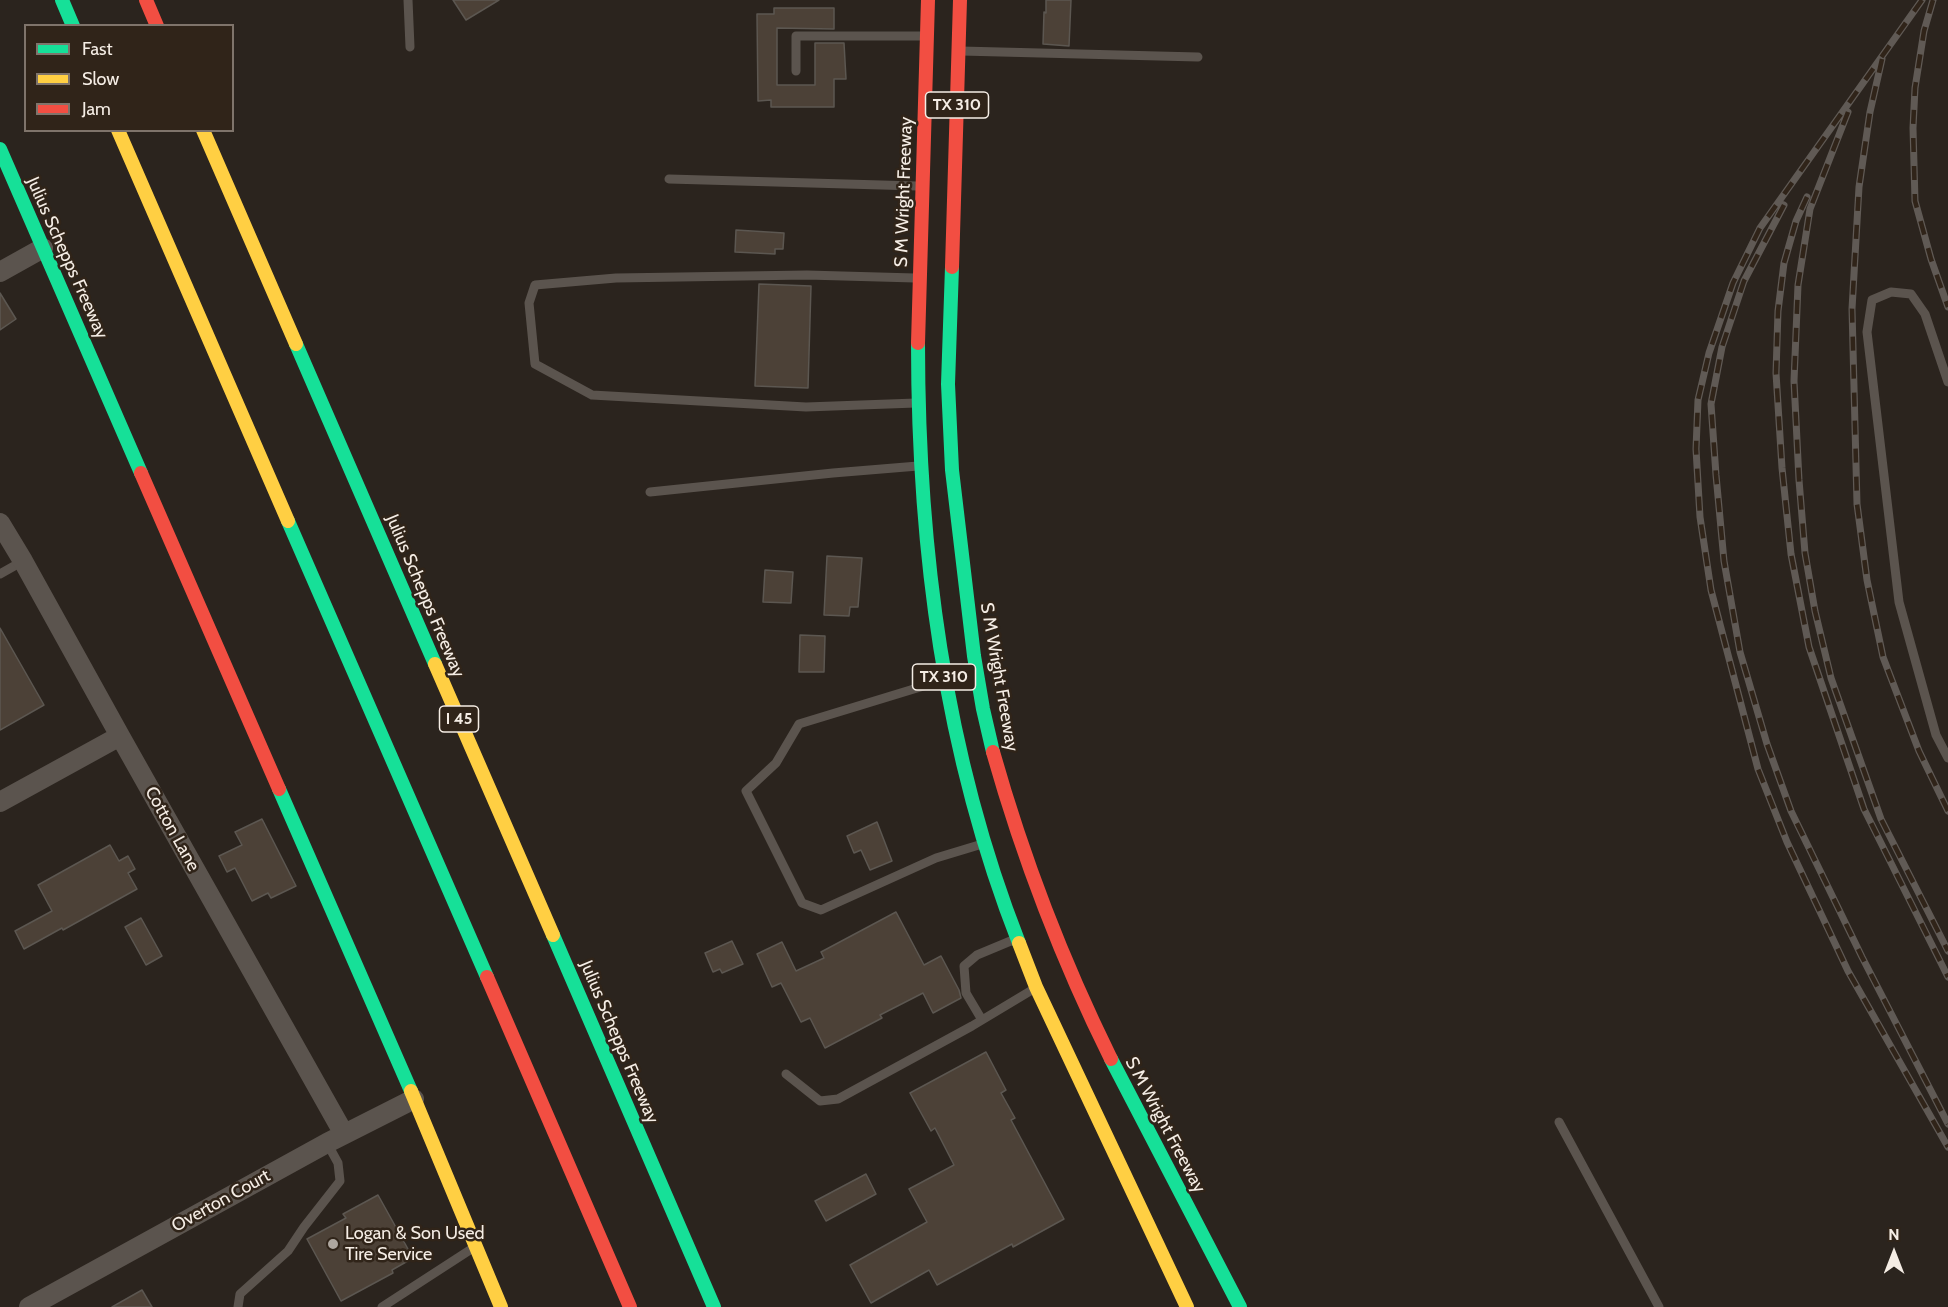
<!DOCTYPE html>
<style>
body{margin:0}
#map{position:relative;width:1948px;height:1307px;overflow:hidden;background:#2b241e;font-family:Cabin,sans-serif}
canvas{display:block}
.legend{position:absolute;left:24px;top:24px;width:210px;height:108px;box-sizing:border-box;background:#302419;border:2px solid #7f746b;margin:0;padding:8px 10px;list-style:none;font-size:18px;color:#f5ede5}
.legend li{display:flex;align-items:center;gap:12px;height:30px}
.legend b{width:30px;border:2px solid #7f746b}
.north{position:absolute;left:1864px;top:1223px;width:60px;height:60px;-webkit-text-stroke:4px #302419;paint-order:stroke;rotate:0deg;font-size:16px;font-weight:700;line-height:24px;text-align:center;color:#f5ede5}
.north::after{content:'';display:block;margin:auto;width:21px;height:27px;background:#f5ede5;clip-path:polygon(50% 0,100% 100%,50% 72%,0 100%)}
</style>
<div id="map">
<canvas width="1948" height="1307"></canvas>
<ul class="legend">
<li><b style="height:8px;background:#16e098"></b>Fast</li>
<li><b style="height:8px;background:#ffcf43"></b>Slow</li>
<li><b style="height:8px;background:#f24e42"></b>Jam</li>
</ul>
<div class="north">N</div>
</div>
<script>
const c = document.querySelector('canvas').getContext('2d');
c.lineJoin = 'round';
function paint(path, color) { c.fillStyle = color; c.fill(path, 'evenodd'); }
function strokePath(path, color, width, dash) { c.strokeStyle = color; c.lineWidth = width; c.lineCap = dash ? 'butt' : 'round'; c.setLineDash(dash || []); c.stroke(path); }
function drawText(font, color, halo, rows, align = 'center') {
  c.font = font + ' Cabin,sans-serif'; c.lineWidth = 5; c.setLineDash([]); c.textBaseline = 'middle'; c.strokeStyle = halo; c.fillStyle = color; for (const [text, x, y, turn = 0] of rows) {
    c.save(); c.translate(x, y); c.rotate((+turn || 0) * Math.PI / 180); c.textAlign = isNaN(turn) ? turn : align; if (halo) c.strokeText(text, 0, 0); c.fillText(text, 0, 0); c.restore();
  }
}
const building = new Path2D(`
 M453 0H499L466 20Z
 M1046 0H1071L1069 46 1043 44 1044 12 1046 13Z
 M774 8H834V29L777 28V85H815V43H844L846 79H834V107H771V100L758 101 757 14H774Z
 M736 230 784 233 783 249H775V254L735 252Z
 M759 284 811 286 808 388 755 386Z
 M0 293 16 319 0 330Z
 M827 556 862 558 858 607H850L849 616 824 615Z
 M765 570 793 572 791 603 763 602Z
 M0 628 44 705 0 730Z
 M800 635 825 636 824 672H799Z
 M262 819 296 886 271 898 268 893 252 901 235 868 227 872 219 856 242 845 235 832Z
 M877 822 892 861 870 870 861 850 854 853 847 836Z
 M110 845 119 861 128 856 135 869 128 873 137 889 63 930 62 928 24 949 15 931 52 911 38 885Z
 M896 912 924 965 941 956 959 990 961 998 933 1013 923 993 880 1015 882 1018 825 1048 810 1018 801 1022 781 983 772 987 757 954 782 942 796 971 824 958 821 952Z
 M141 918 162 956 146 965 125 927Z
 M732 941 743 964 722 973 720 969 713 972 705 953Z
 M986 1052 1006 1090 1001 1093 1015 1118 1011 1120 1064 1219 1013 1247 1012 1244 937 1285 929 1270 871 1303 850 1265 927 1222 909 1189 954 1165 935 1128 931 1131 910 1093Z
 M866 1174 876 1194 826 1221 815 1201Z
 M378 1195 413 1258 392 1270 393 1273 341 1301 307 1239 346 1218 343 1214Z
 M142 1290 152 1307H112Z`);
paint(building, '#4c4137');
strokePath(building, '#5c5751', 1.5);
strokePath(new Path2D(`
 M408 0 410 47
 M961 51 1198 57
 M796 71V36H924
 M669 179 917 186
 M915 278 807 275 616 278 535 285 529 303 535 364 592 395 806 407 916 403
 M1948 382 1925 314 1911 294 1891 292 1872 300 1867 332 1899 602 1936 735 1948 758
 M650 492 833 473 918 466
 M0 574 23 561
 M940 681 799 724 776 763 746 791 802 903 821 910 936 858 979 845
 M982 1020 966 993 964 966 977 955 1013 940
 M786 1074 820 1101 838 1099 972 1026 1032 990
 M1559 1122 1659 1307
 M238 1307 240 1294 288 1251 304 1227 340 1181 338 1163 327 1143
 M382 1307 473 1248`), '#5b544e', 9);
strokePath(new Path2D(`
 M0 272 43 248
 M0 523 23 561 120 736 344 1134
 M0 802 120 736
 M29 1307 327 1143 414 1099`), '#5b544e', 20);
strokePath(new Path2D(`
 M62 0 73 26
 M0 149 141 473
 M952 267 948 384 952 470 974 656 983 709 993 752
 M918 343C918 548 944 752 1019 943
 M296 344 435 664
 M288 521 487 977
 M279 789 411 1091
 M553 935 714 1307
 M1111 1059 1240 1307`), '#16e098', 14);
strokePath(new Path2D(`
 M118 130 288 521
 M203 130 296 344
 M435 664 553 935
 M1019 943 1036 987 1187 1307
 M411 1091 501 1307`), '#ffcf43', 14);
strokePath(new Path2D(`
 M146 0 157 26
 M952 267 960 0
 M918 343 928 0
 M141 473 279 789
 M993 752C1023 858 1062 960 1111 1059
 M487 977 630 1307`), '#f24e42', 14);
const rail = new Path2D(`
 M1922 0 1760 228 1733 283 1709 353 1698 400 1696 449 1700 517 1711 590 1758 769 1787 842 1848 971 1948 1147
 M1933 0 1924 31 1915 88 1913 128 1915 201 1931 259 1948 307
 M1882 59 1870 112 1859 187 1852 309 1857 504 1867 580 1883 657 1919 751 1948 811
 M1848 112 1810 209 1798 285 1794 381 1799 480 1805 553 1815 611 1831 678 1881 819 1948 951
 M1807 197 1796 221 1784 263 1778 311 1776 373 1782 468 1791 554 1809 647 1864 809 1948 977
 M1784 205 1744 281 1722 347 1711 404 1716 475 1724 561 1740 652 1767 744 1791 811 1862 957 1948 1124`);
strokePath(rail, '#605a55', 7);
strokePath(rail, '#302419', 4.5, [14]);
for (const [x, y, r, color] of [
 [333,1244,6,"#aea79f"]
]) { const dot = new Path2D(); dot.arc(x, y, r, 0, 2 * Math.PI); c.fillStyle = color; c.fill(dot); strokePath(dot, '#302419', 2); }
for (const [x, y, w] of [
 [957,105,63],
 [944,677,63],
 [459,719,39]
]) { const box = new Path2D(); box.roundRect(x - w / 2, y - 13, w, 26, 4.5); c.fillStyle = '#302419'; c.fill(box); strokePath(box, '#f5ede5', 1.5); }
drawText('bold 16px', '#f5ede5', null, [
 ["TX 310",957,105],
 ["TX 310",944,677],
 ["I 45",459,719]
]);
drawText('18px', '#f5ede5', '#302419', [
 ["S M Wright Freeway",904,192,-88],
 ["Julius Schepps Freeway",67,258,66],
 ["Julius Schepps Freeway",425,596,67],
 ["S M Wright Freeway",999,677,80],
 ["Cotton Lane",172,829,61],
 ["Julius Schepps Freeway",619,1042,67],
 ["S M Wright Freeway",1165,1125,62],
 ["Overton Court",221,1201,-29]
]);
drawText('18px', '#f5ede5', '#302419', [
 ["Logan & Son Used",345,1234],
 ["Tire Service",345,1255]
], 'left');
</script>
